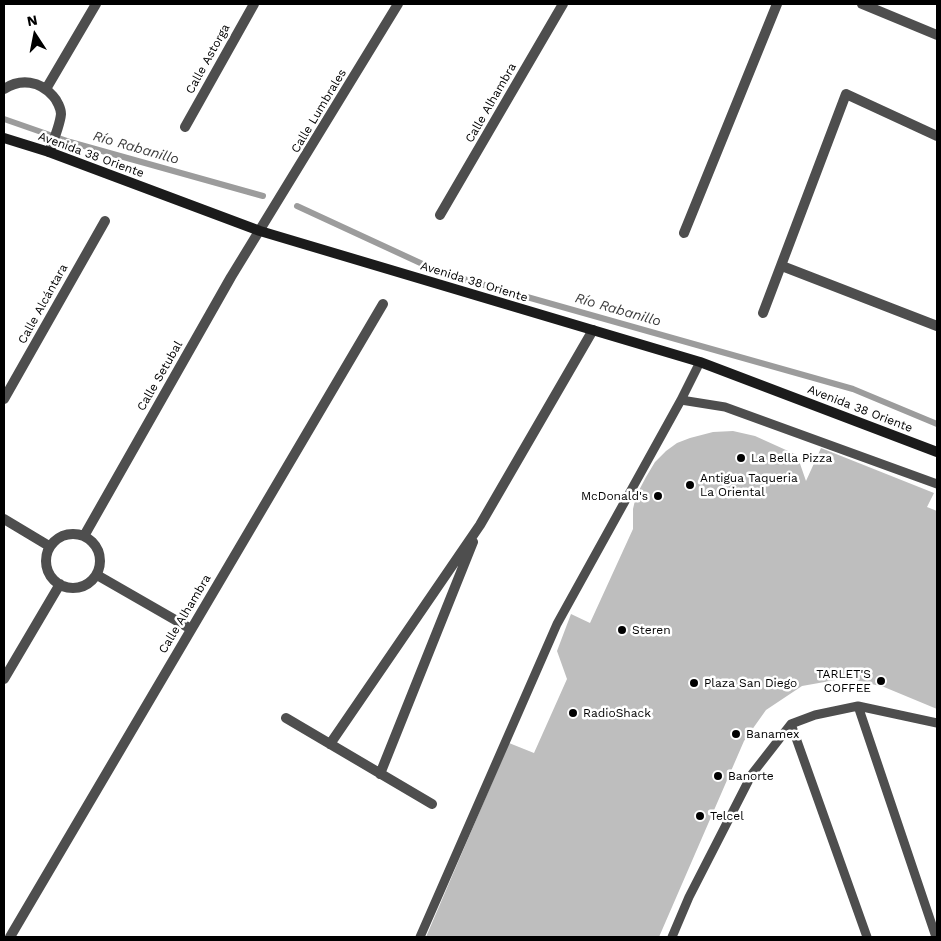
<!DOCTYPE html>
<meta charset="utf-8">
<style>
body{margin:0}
#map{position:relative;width:941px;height:941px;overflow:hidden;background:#fff;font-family:"Work Sans",sans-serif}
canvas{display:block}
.frame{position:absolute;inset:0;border:5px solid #000;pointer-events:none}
.north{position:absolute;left:10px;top:10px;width:50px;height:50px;-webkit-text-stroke:4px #fff;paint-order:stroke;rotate:349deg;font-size:14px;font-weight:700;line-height:20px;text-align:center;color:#000}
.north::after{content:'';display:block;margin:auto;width:18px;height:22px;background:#000;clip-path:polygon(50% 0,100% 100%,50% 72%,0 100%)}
</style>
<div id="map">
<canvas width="941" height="941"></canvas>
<div class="frame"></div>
<div class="north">N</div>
</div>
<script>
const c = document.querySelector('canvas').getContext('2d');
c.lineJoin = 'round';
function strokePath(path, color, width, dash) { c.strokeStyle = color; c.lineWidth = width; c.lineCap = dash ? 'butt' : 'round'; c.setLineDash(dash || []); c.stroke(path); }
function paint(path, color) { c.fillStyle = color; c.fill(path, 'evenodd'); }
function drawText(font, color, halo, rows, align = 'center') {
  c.font = font + ' "Work Sans",sans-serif'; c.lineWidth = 5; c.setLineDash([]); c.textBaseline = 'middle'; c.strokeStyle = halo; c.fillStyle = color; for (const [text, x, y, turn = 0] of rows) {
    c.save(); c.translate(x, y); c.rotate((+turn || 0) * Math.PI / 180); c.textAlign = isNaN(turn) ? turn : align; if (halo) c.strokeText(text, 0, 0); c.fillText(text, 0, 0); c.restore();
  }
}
strokePath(new Path2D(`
 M4 119 70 142 263 196
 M297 206 442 273 853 389 937 424`), '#9c9c9c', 6);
paint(new Path2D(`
 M733 431 755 436 797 455 806 481 821 448 934 493 927 507 937 511V709L884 687 847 678 802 686 766 710 744 741 659 937H426L509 743 534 753 567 679 557 651 571 614 590 623 633 529V509L636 496 646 477 655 462 666 451 677 443 690 438 713 432Z`), '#bebebe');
strokePath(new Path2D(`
 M681 400 725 407 937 484
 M858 706 936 937
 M420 937 557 624 681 400 700 362
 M672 937 689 897 752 774 791 724
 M867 937 791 724 815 715 858 706 937 723`), '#4e4e4e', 9);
strokePath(new Path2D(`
 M862 4 937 35
 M4 89C21 78 40 81 53 96 57 100 61 109 61 114 60 125 53 142 49 152
 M46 89 96 4
 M185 127 254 4
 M440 215 563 4
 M684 233 777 4
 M782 266 937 326
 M763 313 846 94 937 136
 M4 399 105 221
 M4 519 49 546
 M46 561a27 27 0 1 1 54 0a27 27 0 1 1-54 0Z
 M84 536 231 277 398 4
 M97 575 191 629
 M4 679 60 584
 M286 718 432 804
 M330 744 480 525 593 330
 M380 774 473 542
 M10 937 383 304`), '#4e4e4e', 10);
strokePath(new Path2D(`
 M4 138 49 152 260 231 700 362 937 452`), '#1b1b1b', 10);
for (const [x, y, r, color] of [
 [741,458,5,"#000"],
 [690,485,5,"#000"],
 [658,496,5,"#000"],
 [622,630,5,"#000"],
 [881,681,5,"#000"],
 [694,683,5,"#000"],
 [573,713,5,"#000"],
 [736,734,5,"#000"],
 [718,776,5,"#000"],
 [700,816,5,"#000"]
]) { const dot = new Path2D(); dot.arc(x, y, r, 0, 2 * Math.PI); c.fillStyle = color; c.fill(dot); strokePath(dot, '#fff', 2); }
drawText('12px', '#000', '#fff', [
 ["Calle Astorga",208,59,-61],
 ["Calle Alhambra",491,103,-60],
 ["Calle Lumbrales",319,111,-59],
 ["Avenida 38 Oriente",91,155,20],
 ["Avenida 38 Oriente",474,282,17],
 ["Calle Alcántara",43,304,-61],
 ["Calle Setubal",160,376,-60],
 ["Avenida 38 Oriente",860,409,21],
 ["Calle Alhambra",185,614,-59]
]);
drawText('12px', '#000', '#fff', [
 ["La Bella Pizza",751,458],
 ["Antigua Taqueria",700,478],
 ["La Oriental",700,492],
 ["McDonald's",648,496,"right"],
 ["Steren",632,630],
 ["TARLET'S",871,674,"right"],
 ["COFFEE",871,688,"right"],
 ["Plaza San Diego",704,683],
 ["RadioShack",583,713],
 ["Banamex",746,734],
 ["Banorte",728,776],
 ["Telcel",710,816]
], 'left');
drawText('italic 14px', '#3d3d3d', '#fff', [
 ["Río Rabanillo",136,148,16],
 ["Río Rabanillo",618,310,16]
]);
</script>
